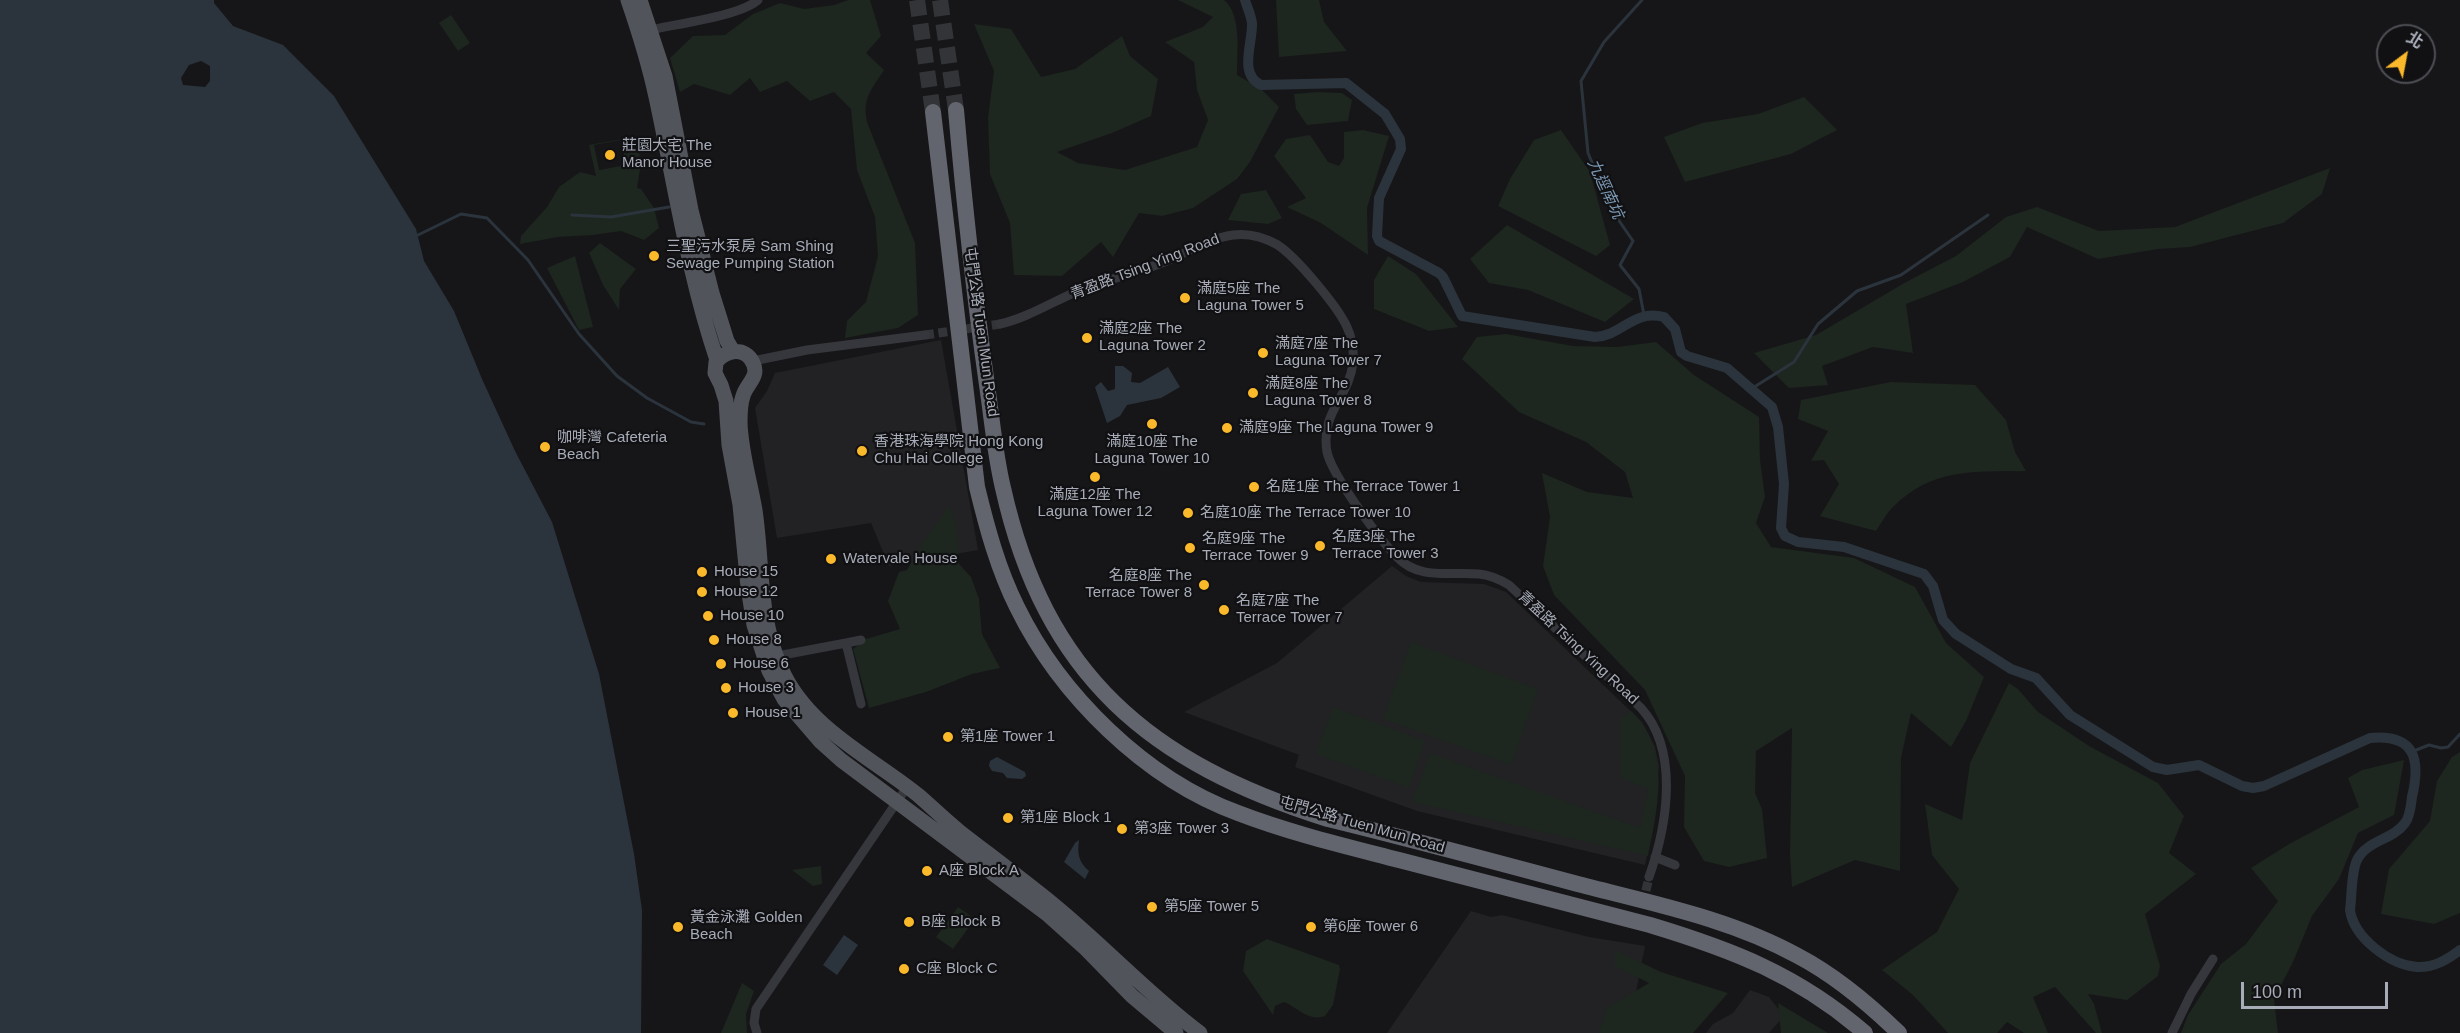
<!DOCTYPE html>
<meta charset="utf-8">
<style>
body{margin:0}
#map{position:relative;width:2460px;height:1033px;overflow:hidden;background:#161618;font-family:Arial,"Noto Sans TC",sans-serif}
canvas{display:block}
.north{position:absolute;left:2376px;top:24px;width:60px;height:60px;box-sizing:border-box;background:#111113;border:2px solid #4d4f55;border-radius:50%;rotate:32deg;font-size:16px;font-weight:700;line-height:24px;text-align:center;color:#a7acb8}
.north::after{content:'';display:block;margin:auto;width:21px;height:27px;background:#fab82b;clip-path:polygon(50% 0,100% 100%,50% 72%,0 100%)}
.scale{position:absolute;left:2241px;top:982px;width:147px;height:27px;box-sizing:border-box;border:3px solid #a7acb8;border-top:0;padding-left:8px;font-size:18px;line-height:21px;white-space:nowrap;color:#a7acb8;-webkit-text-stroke:4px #111113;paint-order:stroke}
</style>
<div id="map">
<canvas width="2460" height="1033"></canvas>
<div class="north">北</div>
<div class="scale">100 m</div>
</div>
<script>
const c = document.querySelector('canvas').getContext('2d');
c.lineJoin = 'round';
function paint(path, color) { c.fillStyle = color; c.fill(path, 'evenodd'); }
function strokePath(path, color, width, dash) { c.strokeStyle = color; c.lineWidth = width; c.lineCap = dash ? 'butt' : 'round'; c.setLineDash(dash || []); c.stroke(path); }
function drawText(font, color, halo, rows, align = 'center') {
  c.font = font + ' Arial,"Noto Sans TC",sans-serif'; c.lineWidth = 4.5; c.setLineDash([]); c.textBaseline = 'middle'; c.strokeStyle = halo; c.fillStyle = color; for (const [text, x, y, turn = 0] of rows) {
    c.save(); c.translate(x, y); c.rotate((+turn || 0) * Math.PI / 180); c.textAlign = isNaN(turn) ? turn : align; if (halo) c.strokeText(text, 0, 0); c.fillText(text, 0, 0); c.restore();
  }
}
paint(new Path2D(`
 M941 340 978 550 889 566 871 523 777 538 755 408 767 391 775 373Z
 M1392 566 1406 576 1421 582 1484 584 1506 592 1642 722 1655 747 1659 766 1653 829 1645 865 1417 811 1295 767 1299 755 1184 712 1277 663Z
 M1471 911 1491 917 1502 915 1589 937 1645 946 1628 1033H1387Z
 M1750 990 1769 997 1784 1016 1769 1033H1706L1713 1024 1733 1013Z`), '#222225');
paint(new Path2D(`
 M848 0H870L881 36 866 53 884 70C872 89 862 98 867 122L915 243 918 315 898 328 845 338 847 321 866 302 878 256 875 217 857 170 851 109 834 92 810 101 787 81 760 92 750 78 730 95 694 84 680 92 670 58 693 36 725 35 753 14 780 3 804 9 834 5Z
 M1178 0H1224C1242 14 1237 54 1237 75L1261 89 1279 107 1250 162 1237 179 1193 208 1162 216 1139 213 1113 257 1101 242 1062 276 1014 275 1010 223 990 174 988 118 994 71 974 24 1011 29 1041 77 1075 69 1122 36 1130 56 1158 79 1151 116 1112 133 1057 152 1078 163 1125 170 1197 147 1208 120 1197 90 1194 62 1165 42 1203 27 1213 17Z
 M1276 0H1319L1324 22 1347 51 1279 57Z
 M451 15 470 43 458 51 439 23Z
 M1317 92 1342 93 1352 100 1348 121 1307 125 1296 109 1294 94Z
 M1804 97 1837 130 1791 154 1685 182 1664 137 1702 123 1758 114Z
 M1363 130 1389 136 1367 208 1368 255 1321 223 1287 207 1306 198 1274 156 1286 139 1310 135 1328 162 1339 166 1344 158V132Z
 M1561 130 1590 172 1610 245 1596 256 1498 206 1510 179 1534 140Z
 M639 136 640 169 637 188 641 189 654 208 659 228 644 240 621 231 593 235 558 237 520 244 521 236 547 207 559 187 580 172 596 176 589 145ZM621 140 626 165 599 170 594 145Z
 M2330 168 2322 194 2283 223 2190 247 2158 249 2098 259 2027 227 2010 257 1963 282 1906 304 1913 353 1873 347 1822 366 1828 385 1789 388 1754 353 1816 335 1906 282 1956 256 2006 217 2037 207 2099 231 2175 227Z
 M1266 190 1282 218 1268 224 1228 220 1241 194Z
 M1507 225 1634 299 1605 322 1528 290 1489 283 1470 259Z
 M600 243 636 269 620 289 619 310 603 285 589 253Z
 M575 256 593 327 579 330 547 268Z
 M1388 256 1416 274 1458 327 1429 331 1374 309V280Z
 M1506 334 1573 346 1617 347 1656 342 1694 375 1759 417 1760 460 1765 497 1756 523 1771 547 1854 558 1915 587 1946 643 1984 677 1966 721 1951 747 1911 713 1901 758 1900 871 1855 860 1792 887 1790 855 1792 728 1756 751 1755 793 1762 809 1767 858 1729 867 1704 861 1684 827 1685 776 1645 690 1554 595 1543 566 1550 517 1542 473 1587 492 1633 498 1625 472 1586 442 1519 412 1462 359 1477 337Z
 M1891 382 1975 385 2006 420 2015 452 2026 471C1975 472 1932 467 1892 508 1886 514 1881 524 1876 531L1820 516 1839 484 1824 460 1811 461 1828 431 1798 419 1801 400Z
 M950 505 956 527 959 564 971 577 979 599 982 634 1000 668 972 674 926 692 869 708 853 649 866 639 900 629 888 601 899 572 907 570 925 539Z
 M1411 642 1538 689 1511 765 1383 719Z
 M2009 683 2018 689 2038 712 2089 746 2158 783 2184 816 2169 853 2196 874 2145 914 2160 966 2158 976 2127 1000 2088 994 2094 1004 2102 1033H2096L2055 987 2033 997 2048 1033H2024L2007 1022 1997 1033H1948L1913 995 1882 970 1937 932 1959 889 1932 855 1925 804 1962 820 1970 763Z
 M1333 707 1425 741 1409 788 1316 754Z
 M1631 711C1672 749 1658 807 1648 856L1412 802 1430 753 1640 828 1648 789 1620 777 1621 718Z
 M2460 752V913L2434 924 2381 914 2389 869 2430 821 2437 781 2452 757Z
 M2404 760 2394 815 2358 833 2339 879 2312 916 2293 962 2274 999 2278 1033H2181L2188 1015 2221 964 2246 944 2278 901 2251 868 2289 844 2359 807 2348 778 2362 770Z
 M821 866 822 884 813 886 792 870Z
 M958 907 975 919 953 949 936 937Z
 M1267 939 1339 965 1340 969 1333 1005 1325 1016C1308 1022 1297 1007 1284 1002L1275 1006 1273 1015 1243 971 1246 951Z
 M1615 950 1661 972 1728 993 1693 1033H1599L1607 1008 1649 983 1615 966Z
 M742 983 754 991 746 1014 747 1033H721Z
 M1778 1003 1828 1033H1781Z`), '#1d261f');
paint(new Path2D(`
 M0 0H214V3L233 26 283 45 334 96 416 229 424 261 454 311 482 379 515 451 552 522 599 674 634 854 642 910 641 1033H0ZM201 61 210 66V81L205 87 183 85 181 78 189 65Z
 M1115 366H1123L1132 373 1131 382 1140 383 1168 367 1180 387 1161 398 1127 405 1120 416 1107 423 1095 387 1101 382 1108 391 1115 389Z
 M997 757 1025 772 1026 776 1022 779 1007 778 1003 773 992 771 989 766 990 761Z
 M1079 840C1077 855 1079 862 1089 871L1085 879 1064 862 1075 843Z
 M844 935 858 945 837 975 823 965Z`), '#2b343c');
strokePath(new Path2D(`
 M1642 0 1604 42 1581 81 1588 153 1613 212 1633 241 1620 265 1639 289 1644 315
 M572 215 611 217 669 207
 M416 236 461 214 487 218 528 260 579 334 617 376 647 398 691 422 704 424
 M1751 389 1794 362 1818 324 1857 291 1901 275 1988 215
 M2411 752 2429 745 2441 748 2448 747 2460 734`), '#2b343c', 3);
strokePath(new Path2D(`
 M1245 0C1247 7 1251 15 1252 23 1253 43 1238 74 1261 85L1346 83 1385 114 1400 139 1401 149 1379 198 1377 236 1379 241 1439 273 1443 277 1462 316 1595 337C1622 336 1633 309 1664 317L1675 329 1681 352 1687 356 1727 368 1772 407 1778 427 1784 484 1781 528 1785 536 1798 542 1844 547 1924 574 1933 586 1943 620 1956 634 2011 669 2036 678 2070 715 2153 767 2167 770 2199 765 2242 786 2253 788 2264 786 2370 738C2415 734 2421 759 2412 797 2411 805 2410 817 2405 823 2393 840 2367 840 2357 860 2351 873 2352 895 2350 910 2354 938 2390 965 2417 967 2434 968 2448 959 2460 950`), '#2b343c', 10);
strokePath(new Path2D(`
 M925 335 1000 324
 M1643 904 1649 877`), '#333438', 9, [9, 4.5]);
strokePath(new Path2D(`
 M917 0 933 112
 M940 0 956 110`), '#333438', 16, [16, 8]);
strokePath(new Path2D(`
 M646 31C674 24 738 17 758 0
 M1000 324C1030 317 1055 300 1083 289 1112 278 1141 272 1169 260 1190 251 1210 238 1233 235 1248 233 1263 237 1276 244 1295 255 1338 307 1347 327 1352 338 1354 350 1353 362 1350 397 1320 411 1327 452 1332 475 1379 539 1397 557 1420 581 1450 571 1479 574 1490 575 1499 579 1509 585L1641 708C1680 751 1667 826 1649 877
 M753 361 807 350 925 335
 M846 643 861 640
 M772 657 846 643 861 704
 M1655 857 1675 865
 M757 1033 754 1023 756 1009 907 787
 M2172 1033 2191 994 2213 959`), '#36373d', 9);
strokePath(new Path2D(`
 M628 0C639 32 649 64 656 97 675 185 688 274 717 360
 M640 0 665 76 691 210 712 293 727 341 733 351
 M1176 1033 1132 996 1086 949 1047 914 841 760 821 742 784 699 769 671 754 625 748 587 740 505 729 445 726 401 721 385 715 373 716 362C726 350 745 346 753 363 760 377 746 384 743 396 740 404 740 414 740 423 741 452 750 481 755 510 763 564 758 616 781 668 807 728 871 757 918 795 932 807 945 820 960 832 991 856 1023 880 1054 905 1104 946 1148 994 1200 1033`), '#52545c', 15);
strokePath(new Path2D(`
 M956 110C964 202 974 293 987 385 992 419 995 455 1003 488 1045 676 1150 763 1328 819 1410 839 1492 861 1574 883 1650 903 1729 918 1798 956 1836 976 1869 1004 1899 1033
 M933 112 977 487C987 528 998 569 1017 607 1060 695 1145 779 1238 813 1290 833 1345 846 1399 860 1483 882 1566 903 1650 925 1733 950 1798 975 1865 1033`), '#62656e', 16);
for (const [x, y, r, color] of [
 [610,155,6,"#fab82b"],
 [654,256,6,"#fab82b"],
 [1185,298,6,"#fab82b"],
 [1087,338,6,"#fab82b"],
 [1263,353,6,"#fab82b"],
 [1253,393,6,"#fab82b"],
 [1152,424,6,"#fab82b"],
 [1227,428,6,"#fab82b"],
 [545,447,6,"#fab82b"],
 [862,451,6,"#fab82b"],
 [1095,477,6,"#fab82b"],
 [1254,487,6,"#fab82b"],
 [1188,513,6,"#fab82b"],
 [1320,546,6,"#fab82b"],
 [1190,548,6,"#fab82b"],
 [831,559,6,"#fab82b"],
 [702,572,6,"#fab82b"],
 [1204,585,6,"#fab82b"],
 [702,592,6,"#fab82b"],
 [1224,610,6,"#fab82b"],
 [708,616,6,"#fab82b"],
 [714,640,6,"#fab82b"],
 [721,664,6,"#fab82b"],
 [726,688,6,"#fab82b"],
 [733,713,6,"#fab82b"],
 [948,737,6,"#fab82b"],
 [1008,818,6,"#fab82b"],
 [1122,829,6,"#fab82b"],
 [927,871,6,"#fab82b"],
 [1152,907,6,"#fab82b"],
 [909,922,6,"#fab82b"],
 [678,927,6,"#fab82b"],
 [1311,927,6,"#fab82b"],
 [904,969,6,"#fab82b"]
]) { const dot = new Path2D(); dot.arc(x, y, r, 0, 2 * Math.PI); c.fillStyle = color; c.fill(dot); strokePath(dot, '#111113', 2); }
drawText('15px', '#a7acb8', '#111113', [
 ["莊園大宅 The",622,146],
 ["Manor House",622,163],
 ["三聖污水泵房 Sam Shing",666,247],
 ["Sewage Pumping Station",666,264],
 ["滿庭5座 The",1197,289],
 ["Laguna Tower 5",1197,306],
 ["滿庭2座 The",1099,329],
 ["Laguna Tower 2",1099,346],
 ["滿庭7座 The",1275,344],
 ["Laguna Tower 7",1275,361],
 ["滿庭8座 The",1265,384],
 ["Laguna Tower 8",1265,401],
 ["滿庭9座 The Laguna Tower 9",1239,428],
 ["咖啡灣 Cafeteria",557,438],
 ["Beach",557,455],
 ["香港珠海學院 Hong Kong",874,442],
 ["Chu Hai College",874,459],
 ["滿庭10座 The",1152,442,"center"],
 ["Laguna Tower 10",1152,459,"center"],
 ["名庭1座 The Terrace Tower 1",1266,487],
 ["滿庭12座 The",1095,495,"center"],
 ["Laguna Tower 12",1095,512,"center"],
 ["名庭10座 The Terrace Tower 10",1200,513],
 ["名庭3座 The",1332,537],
 ["Terrace Tower 3",1332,554],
 ["名庭9座 The",1202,539],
 ["Terrace Tower 9",1202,556],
 ["Watervale House",843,559],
 ["House 15",714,572],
 ["名庭8座 The",1192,576,"right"],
 ["Terrace Tower 8",1192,593,"right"],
 ["House 12",714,592],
 ["名庭7座 The",1236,601],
 ["Terrace Tower 7",1236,618],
 ["House 10",720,616],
 ["House 8",726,640],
 ["House 6",733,664],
 ["House 3",738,688],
 ["House 1",745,713],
 ["第1座 Tower 1",960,737],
 ["第1座 Block 1",1020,818],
 ["第3座 Tower 3",1134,829],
 ["A座 Block A",939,871],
 ["第5座 Tower 5",1164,907],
 ["黃金泳灘 Golden",690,918],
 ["Beach",690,935],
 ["B座 Block B",921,922],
 ["第6座 Tower 6",1323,927],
 ["C座 Block C",916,969]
], 'left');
drawText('15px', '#a7acb8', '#111113', [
 ["青盈路 Tsing Ying Road",1145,267,-21],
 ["屯門公路 Tuen Mun Road",981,332,82],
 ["青盈路 Tsing Ying Road",1578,648,43],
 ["屯門公路 Tuen Mun Road",1362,825,16]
]);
drawText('italic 16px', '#7c99b5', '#111113', [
 ["九逕南坑",1605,189,65]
]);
</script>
